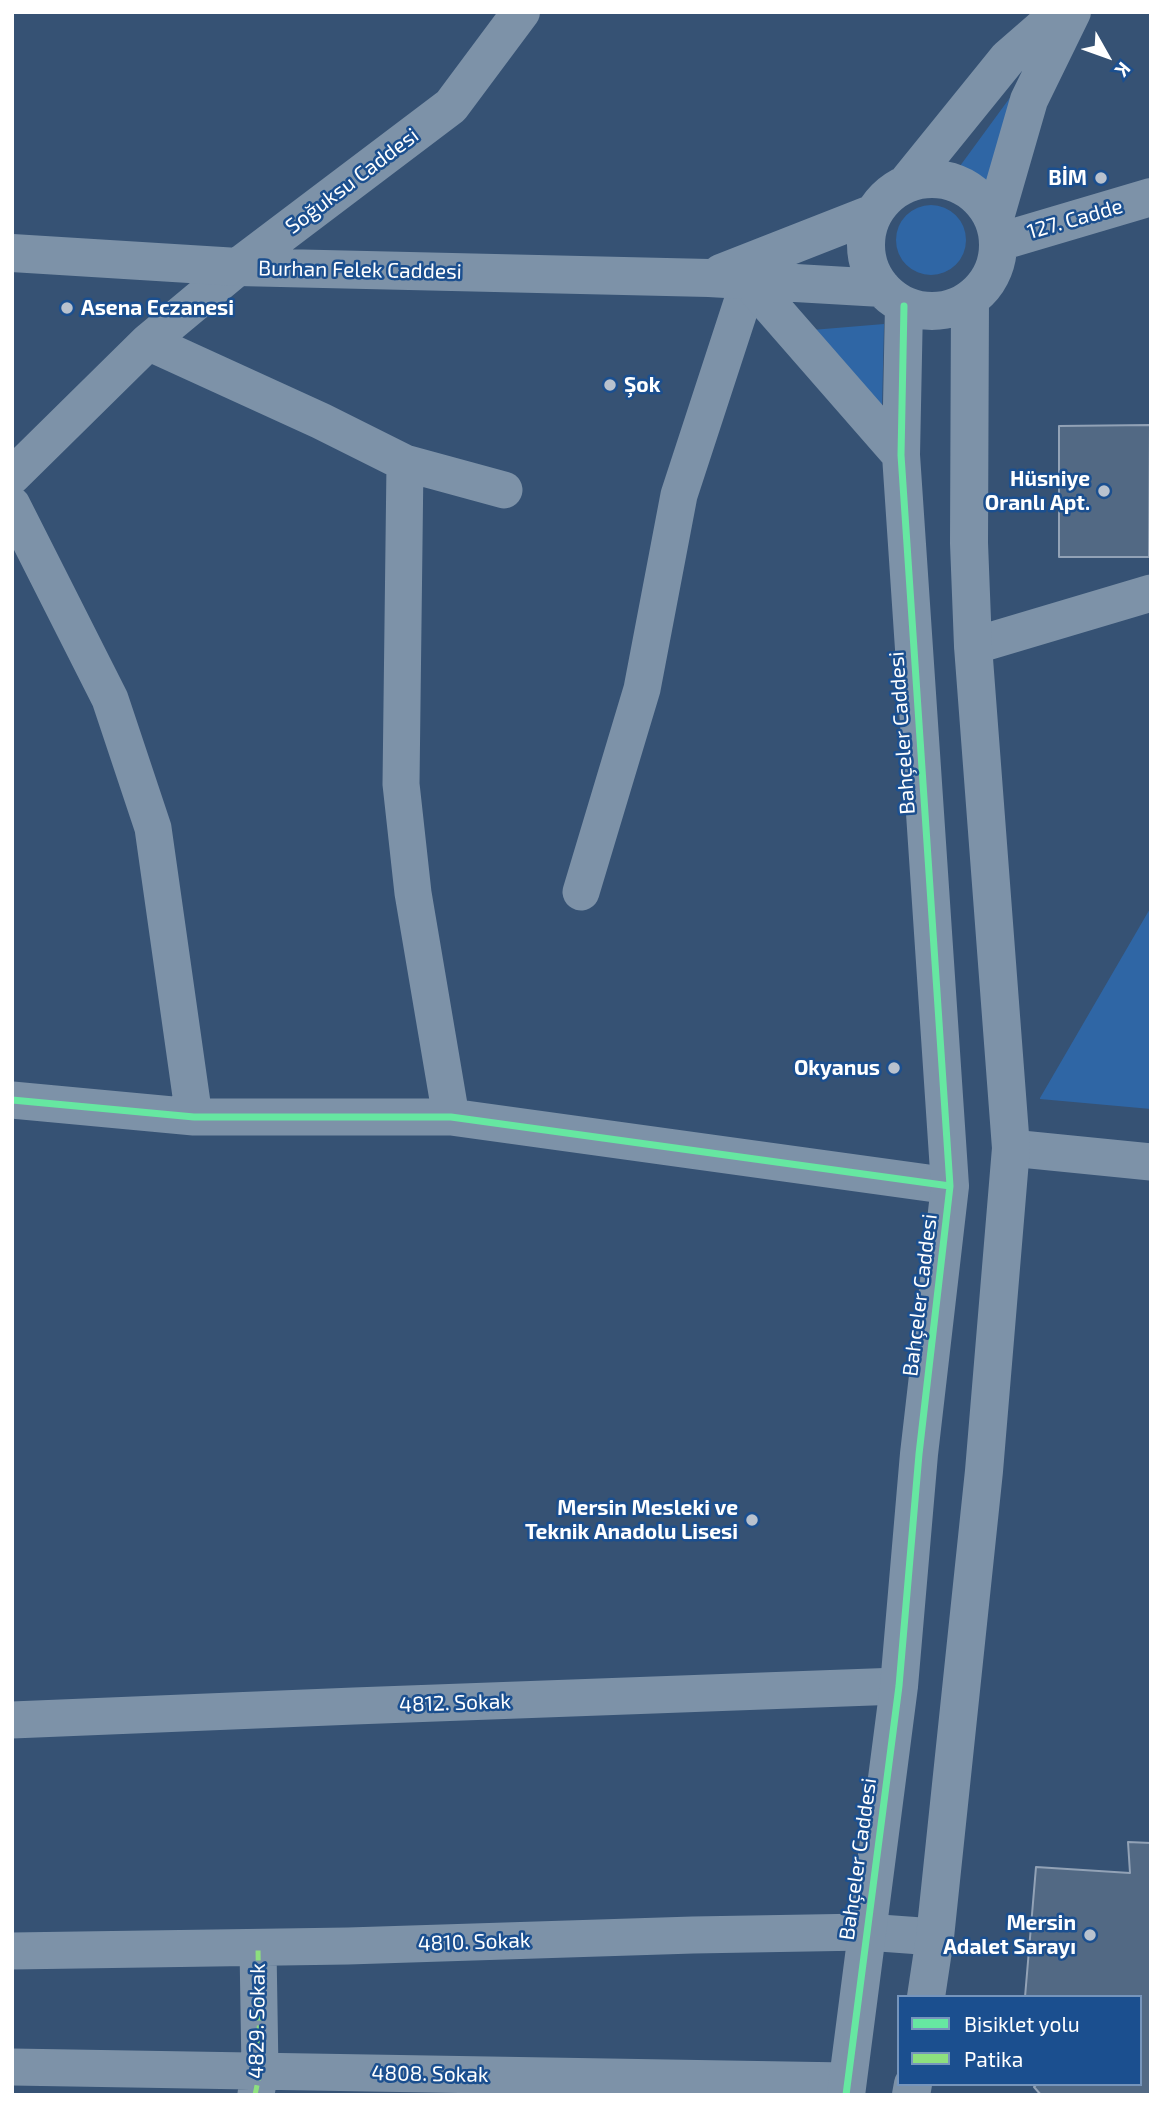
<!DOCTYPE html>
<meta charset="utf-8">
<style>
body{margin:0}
#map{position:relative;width:1163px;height:2107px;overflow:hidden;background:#365274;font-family:"Exo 2",sans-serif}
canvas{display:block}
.frame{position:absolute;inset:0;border:14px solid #fff;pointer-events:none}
.legend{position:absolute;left:897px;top:1995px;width:245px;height:91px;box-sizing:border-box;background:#1b4f8f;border:2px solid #7695bc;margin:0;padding:9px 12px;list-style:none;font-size:21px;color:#fff}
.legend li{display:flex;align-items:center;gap:14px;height:35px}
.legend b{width:35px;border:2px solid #7695bc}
.north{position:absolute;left:1072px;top:21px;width:70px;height:70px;-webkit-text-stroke:5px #1b4f8f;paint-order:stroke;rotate:130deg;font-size:19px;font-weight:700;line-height:28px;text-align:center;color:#fff}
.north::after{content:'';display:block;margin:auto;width:24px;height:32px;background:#fff;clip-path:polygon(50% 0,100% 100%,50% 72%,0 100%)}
</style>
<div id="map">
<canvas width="1163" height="2107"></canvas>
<div class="frame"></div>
<ul class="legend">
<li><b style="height:9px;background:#66e7a1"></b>Bisiklet yolu</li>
<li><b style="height:9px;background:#8de07e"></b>Patika</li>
</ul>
<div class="north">K</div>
</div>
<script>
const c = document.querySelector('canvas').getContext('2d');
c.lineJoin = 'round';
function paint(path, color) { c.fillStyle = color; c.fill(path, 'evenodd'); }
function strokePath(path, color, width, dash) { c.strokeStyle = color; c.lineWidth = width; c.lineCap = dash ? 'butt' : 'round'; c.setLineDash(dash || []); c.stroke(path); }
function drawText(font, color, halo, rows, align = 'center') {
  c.font = font + ' "Exo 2",sans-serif'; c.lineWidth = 5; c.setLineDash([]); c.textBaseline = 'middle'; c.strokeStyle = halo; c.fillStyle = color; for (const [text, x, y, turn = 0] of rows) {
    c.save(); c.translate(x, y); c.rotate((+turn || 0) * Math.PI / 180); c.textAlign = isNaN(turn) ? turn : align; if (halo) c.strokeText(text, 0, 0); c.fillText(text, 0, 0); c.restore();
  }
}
paint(new Path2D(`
 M1028 73 986 185 960 166Z
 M896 240a35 35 0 1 1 70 0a35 35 0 1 1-70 0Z
 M884 324 882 408 812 330Z
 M1151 907V1109L1040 1099V1098Z`), '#2f66a5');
const building = new Path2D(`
 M1150 425 1149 557H1059V426Z
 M1128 1842 1151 1843V2095H1041L1034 2087 1037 2084H1140V1997H1025L1036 1867 1130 1873Z`);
paint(building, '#526984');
strokePath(building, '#92a2b6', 2);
strokePath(new Path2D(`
 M148 342 321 421 405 463 504 490
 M405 463 401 784 413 893 451 1117
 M12 476 148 342 238 267
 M12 505 110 699 153 828 194 1117
 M973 646 1151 593
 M581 892 642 689 679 495 749 281
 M12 1100 194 1117H451L950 1186
 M1011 1148 1151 1162
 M12 1720 354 1706 899 1686
 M12 1951 348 1946 693 1935 866 1932 935 1937
 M12 2067 847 2081
 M256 2094 260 2071 258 1948`), '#7d92a8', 37);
strokePath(new Path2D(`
 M866 245a66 66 0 1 1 132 0a66 66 0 1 1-132 0Z
 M906 184 1008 58 1061 12
 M994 221 1029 100 1072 12
 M999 242 1151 197
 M12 253 238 267 709 278 882 288
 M238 267 451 106 521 12
 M721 273 874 213
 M749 281 901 455
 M926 1997 935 1937 984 1471 1011 1148 973 646 969 543 970 300
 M846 2095 899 1686 919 1454 950 1186 901 455 904 306
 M911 2095 913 2084`), '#7d92a8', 38);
strokePath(new Path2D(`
 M255 2095 260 2071 258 1948`), '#8de07e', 5, [10, 5]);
strokePath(new Path2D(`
 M12 1100 194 1117H451L950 1186
 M846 2095 899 1686 919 1454 950 1186 901 455 904 306`), '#66e7a1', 7);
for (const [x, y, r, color] of [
 [1101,178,7,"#b9c2ce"],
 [67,308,7,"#b9c2ce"],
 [610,385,7,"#b9c2ce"],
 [1104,491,7,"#b9c2ce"],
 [894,1068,7,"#b9c2ce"],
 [752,1520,7,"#b9c2ce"],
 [1090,1935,7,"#b9c2ce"]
]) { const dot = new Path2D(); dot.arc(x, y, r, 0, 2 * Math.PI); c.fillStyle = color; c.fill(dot); strokePath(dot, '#1b4f8f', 2.5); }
drawText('bold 21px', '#fff', '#1b4f8f', [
 ["BİM",1087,178],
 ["Asena Eczanesi",81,308,"left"],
 ["Şok",624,385,"left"],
 ["Hüsniye",1090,479],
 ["Oranlı Apt.",1090,503],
 ["Okyanus",880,1068],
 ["Mersin Mesleki ve",738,1508],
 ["Teknik Anadolu Lisesi",738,1532],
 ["Mersin",1076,1923],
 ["Adalet Sarayı",1076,1947]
], 'right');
drawText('21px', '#fff', '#1b4f8f', [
 ["Soğuksu Caddesi",352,181,-37],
 ["127. Cadde",1075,219,-16],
 ["Burhan Felek Caddesi",360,270,1],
 ["Bahçeler Caddesi",902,733,-94],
 ["Bahçeler Caddesi",920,1295,-83],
 ["4812. Sokak",455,1703,-2],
 ["Bahçeler Caddesi",858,1859,-82],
 ["4810. Sokak",474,1942,-2],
 ["4829. Sokak",257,2021,-89],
 ["4808. Sokak",430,2074,1]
]);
</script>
